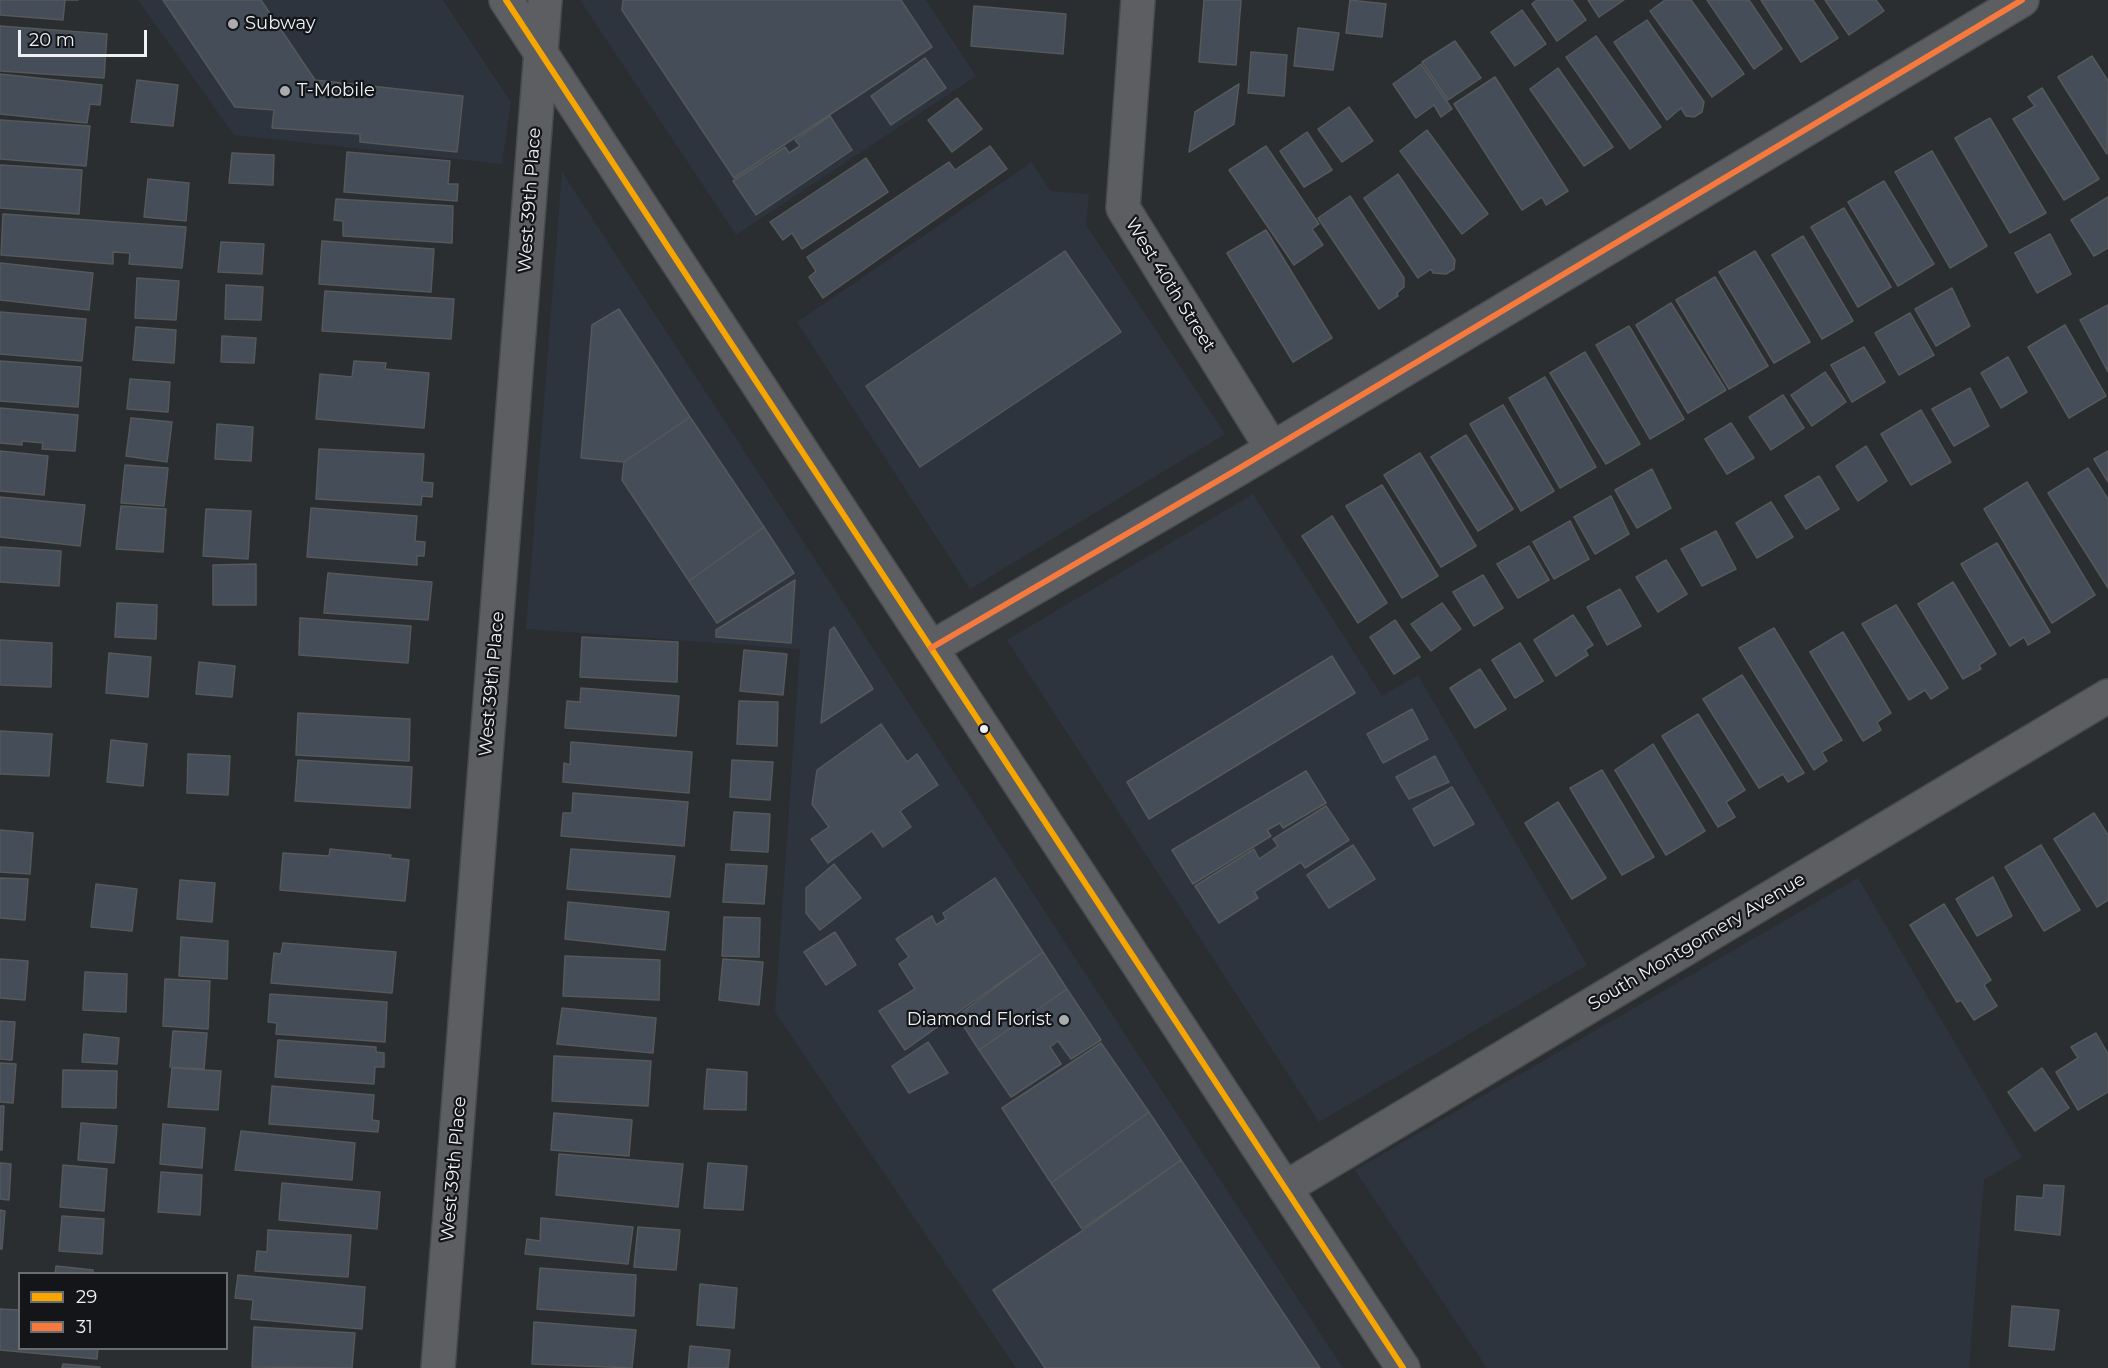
<!DOCTYPE html>
<style>
body{margin:0}
#map{position:relative;width:2108px;height:1368px;overflow:hidden;background:#2b2e31;font-family:Montserrat,sans-serif}
canvas{display:block}
.legend{position:absolute;left:18px;top:1272px;width:210px;height:78px;box-sizing:border-box;background:#141518;border:2px solid #6b6d70;margin:0;padding:8px 10px;list-style:none;font-size:18px;color:#eef1f4}
.legend li{display:flex;align-items:center;gap:12px;height:30px}
.legend b{width:30px;border:2px solid #6b6d70}
.scale{position:absolute;left:18px;top:30px;width:129px;height:27px;box-sizing:border-box;border:3px solid #eef1f4;border-top:0;padding-left:8px;font-size:18px;line-height:21px;white-space:nowrap;color:#eef1f4;-webkit-text-stroke:4px #141518;paint-order:stroke}
</style>
<div id="map">
<canvas width="2108" height="1368"></canvas>
<ul class="legend">
<li><b style="height:8px;background:#f7a600"></b>29</li>
<li><b style="height:8px;background:#f6793e"></b>31</li>
</ul>
<div class="scale">20 m</div>
</div>
<script>
const c = document.querySelector('canvas').getContext('2d');
c.lineJoin = 'round';
function paint(path, color) { c.fillStyle = color; c.fill(path, 'evenodd'); }
function strokePath(path, color, width, dash) { c.strokeStyle = color; c.lineWidth = width; c.lineCap = dash ? 'butt' : 'round'; c.setLineDash(dash || []); c.stroke(path); }
function drawText(font, color, halo, rows, align = 'center') {
  c.font = font + ' Montserrat,sans-serif'; c.lineWidth = 4.5; c.setLineDash([]); c.textBaseline = 'middle'; c.strokeStyle = halo; c.fillStyle = color; for (const [text, x, y, turn = 0] of rows) {
    c.save(); c.translate(x, y); c.rotate((+turn || 0) * Math.PI / 180); c.textAlign = isNaN(turn) ? turn : align; if (halo) c.strokeText(text, 0, 0); c.fillText(text, 0, 0); c.restore();
  }
}
paint(new Path2D(`
 M138 0H443L511 102 502 164 234 135Z
 M580 0H926L976 76 736 235Z
 M1032 162 1050 191 1089 194 1086 225 1225 434 970 589 797 322Z
 M562 172 1343 1368H1016L775 1012 800 649 526 629Z
 M1253 494 1382 696 1418 675 1587 965 1319 1122 1007 640Z
 M1858 878 2022 1157 1984 1180 1969 1368H1487L1355 1170Z`), '#2d343e');
const building = new Path2D(`
 M0 0H78H65L63 20 0 15Z
 M163 0H261L315 80 463 96 457 152 360 142V134L272 128 274 110 235 107Z
 M623 0H901L932 47 734 178 622 10Z
 M1204 0H1241L1236 65 1199 62Z
 M1350 0 1386 4 1382 37 1346 33Z
 M1537 0H1572L1586 20 1557 41 1532 4Z
 M1588 0H1624L1599 17Z
 M1665 0H1691L1744 74 1712 97 1650 11Z
 M1707 0H1749L1782 49 1754 69Z
 M1761 0H1813L1838 38 1801 62Z
 M1825 0H1876L1884 11 1849 35Z
 M974 6 1066 14 1063 54 971 46Z
 M1522 10 1546 44 1515 66 1491 32Z
 M1647 20 1704 102 1702 112 1694 117 1686 116 1681 108 1667 120 1614 42Z
 M0 26 107 34 104 78 0 71Z
 M1298 28 1339 33 1333 70 1294 66Z
 M1596 36 1661 127 1630 149 1566 57Z
 M1455 41 1481 78 1448 100 1422 62Z
 M1251 52 1287 55 1284 96 1248 93Z
 M2092 56 2108 81 2107 154 2058 77Z
 M925 58 946 88 891 125 871 96Z
 M1421 64 1452 109 1441 117 1434 105 1416 118 1393 84Z
 M1558 68 1613 147 1584 166 1530 89Z
 M0 74 102 85 100 105 90 104 87 123 0 114Z
 M1495 77 1568 191 1546 205 1542 197 1522 210 1454 104Z
 M137 80 178 85 173 126 131 122Z
 M1239 84 1234 124 1189 152 1195 112Z
 M2042 88 2099 179 2064 200 2013 119 2035 106 2028 97Z
 M957 98 982 129 952 152 928 120Z
 M1349 107 1373 141 1342 162 1318 129Z
 M830 116 852 150 756 215 733 181 785 147 789 153 800 146 795 140Z
 M1990 118 2046 213 2010 233 1955 138Z
 M0 120 90 126 86 166 0 159Z
 M1427 130 1488 214 1462 234 1400 151Z
 M1307 132 1332 170 1304 187 1280 151Z
 M990 146 1007 169 823 298 809 277 816 271 807 257 949 162 955 170Z
 M1266 146 1319 224 1312 229 1323 245 1294 265 1229 170Z
 M1932 151 1987 246 1950 268 1895 172Z
 M347 152 450 161 448 184H458L457 201 344 192Z
 M232 153 274 155 273 185 229 183Z
 M866 158 888 192 802 249 792 233 783 240 770 222Z
 M0 165 82 170 79 214 0 208Z
 M1398 174 1455 260 1454 269 1446 274 1433 273 1431 269 1418 278 1364 198Z
 M148 179 189 183 186 221 144 217Z
 M1884 181 1934 264 1898 286 1848 202Z
 M1350 196 1404 278V287L1397 293 1398 296 1379 309 1318 218Z
 M2108 197V248L2094 256 2071 220Z
 M336 199 453 206 452 243 343 236V221L334 220Z
 M1844 208 1891 287 1858 307 1811 227Z
 M3 214 186 227 182 268 129 264 130 253 113 252V264L1 255Z
 M1266 230 1332 338 1293 362 1227 253Z
 M2050 234 2071 274 2037 293 2015 253Z
 M1803 236 1853 321 1822 339 1772 255Z
 M322 241 434 249 431 292 319 284Z
 M221 242 264 244 262 274 218 272Z
 M1065 251 1121 332 920 467 866 386Z
 M1755 251 1810 342 1774 363 1719 272Z
 M0 263 93 273 89 310 0 300Z
 M1715 277 1768 366 1729 389 1676 300Z
 M137 278 179 281 176 320 135 318Z
 M226 285 263 287 261 320 225 319Z
 M1952 288 1970 326 1936 346 1915 309Z
 M325 291 454 299 451 339 322 331Z
 M1671 303 1726 390 1688 413 1636 325Z
 M2108 305V372L2080 320Z
 M619 309 690 417 624 462 581 458 592 325Z
 M0 312 86 319 82 361 0 354Z
 M1910 313 1934 355 1899 375 1875 333Z
 M2065 325 2106 396 2069 418 2028 347Z
 M1629 326 1684 419 1650 439 1596 345Z
 M136 327 176 330 174 363 133 360Z
 M222 336 256 338 254 363 221 362Z
 M1864 347 1885 382 1852 402 1831 365Z
 M1585 352 1640 444 1606 464 1550 373Z
 M2008 357 2027 392 2001 408 1981 373Z
 M0 361 81 367 78 407 0 401Z
 M354 361 386 363 385 369 429 373 424 428 316 419 320 374 352 377Z
 M1825 372 1846 402 1812 426 1791 395Z
 M1545 377 1596 467 1560 488 1509 398Z
 M130 379 170 382 168 412 127 409Z
 M1970 388 1989 426 1954 446 1932 409Z
 M1783 395 1804 428 1771 450 1749 417Z
 M1503 405 1554 491 1521 511 1470 424Z
 M0 408 78 415 75 451 42 449 43 443 22 441V445L0 443Z
 M1921 410 1951 462 1911 485 1881 434Z
 M690 417 764 527 689 581 622 480 624 462Z
 M131 418 172 422 167 462 126 456Z
 M1731 423 1754 458 1727 474 1705 439Z
 M217 424 253 427 251 461 215 459Z
 M1466 435 1513 509 1478 531 1431 457Z
 M1866 446 1887 481 1858 501 1836 466Z
 M319 449 424 454 422 482 433 483 432 497 422 496 421 505 316 499Z
 M0 451 48 456 44 495 0 491Z
 M2108 451V482L2094 459Z
 M1420 453 1476 546 1441 567 1384 475Z
 M125 465 168 468 164 506 121 503Z
 M2088 468 2108 499V588L2048 493Z
 M1652 469 1671 508 1637 528 1615 490Z
 M1819 476 1839 509 1806 529 1785 496Z
 M2027 482 2095 595 2052 623 1984 509Z
 M1382 485 1438 576 1402 598 1346 506Z
 M1611 496 1629 534 1595 554 1574 517Z
 M0 497 85 505 80 546 0 537Z
 M1771 502 1793 537 1757 558 1736 523Z
 M121 506 166 509 163 552 116 549Z
 M311 508 417 516 415 541 425 542 424 556H417V565L307 557Z
 M206 509 251 511 248 559 203 556Z
 M1332 516 1387 603 1358 623 1302 536Z
 M1570 521 1589 559 1554 579 1533 542Z
 M764 527 794 573 717 623 689 581Z
 M1716 531 1736 569 1702 586 1681 549Z
 M1997 543 2050 632 2028 645 2024 637 2010 646 1961 564Z
 M1529 546 1549 580 1518 598 1497 564Z
 M0 547 61 551 59 586 0 582Z
 M1666 560 1687 594 1658 612 1636 577Z
 M256 564V605H213V565Z
 M328 573 432 582 428 620 324 613Z
 M1483 575 1503 608 1474 626 1453 592Z
 M795 580 791 643 716 637V630Z
 M1953 582 1996 654 1979 665 1981 669 1963 679 1918 604Z
 M1620 589 1641 626 1607 645 1587 607Z
 M117 603 157 605 156 639 115 637Z
 M1442 603 1461 629 1431 651 1411 624Z
 M1896 605 1948 688 1931 699 1925 690 1909 700 1862 624Z
 M1573 615 1593 645 1585 650 1588 655 1556 676 1534 640Z
 M300 618 411 626 408 663 299 655Z
 M1395 620 1420 657 1394 674 1370 637Z
 M834 627 873 689 821 723 830 630Z
 M1774 628 1842 740 1822 752 1827 761 1814 770 1739 648Z
 M1843 632 1891 713 1877 722 1881 730 1863 741 1810 652Z
 M582 637 678 642 677 682 580 677Z
 M0 640 52 643 51 687 0 685Z
 M1520 643 1543 681 1515 698 1492 660Z
 M744 650 787 654 783 695 740 691Z
 M109 653 151 657 148 697 106 693Z
 M1332 656 1355 693 1149 819 1127 782Z
 M199 662 235 666 232 697 196 694Z
 M1480 669 1506 709 1475 728 1450 688Z
 M1742 675 1804 773 1788 782 1783 774 1759 788 1703 699Z
 M581 688 679 696 676 736 565 728 567 701 580 702Z
 M739 701 778 702 777 746 737 744Z
 M1412 709 1428 739 1383 763 1367 734Z
 M298 713 410 719 409 761 296 755Z
 M1698 714 1745 790 1726 802 1735 817 1718 827 1662 736Z
 M881 724 907 762 917 754 938 785 900 811 911 827 883 847 872 831 828 863 811 839 829 827 812 804 817 770Z
 M0 731 52 734 49 776 0 774Z
 M111 740 147 744 143 786 107 782Z
 M571 742 692 752 689 793 563 782 564 763 570 765Z
 M1653 744 1705 831 1666 855 1615 770Z
 M188 754 230 756 228 795 187 793Z
 M1435 756 1449 782 1409 799 1396 777Z
 M298 760 412 767 410 808 295 801Z
 M732 760 773 762 770 800 730 797Z
 M1602 770 1654 857 1622 875 1570 788Z
 M1306 771 1326 803 1283 828 1280 823 1267 830 1271 836 1193 884 1172 850Z
 M1452 787 1474 824 1434 846 1413 809Z
 M573 793 688 802 684 846 561 836 563 813H572Z
 M1558 802 1606 878 1572 899 1525 823Z
 M1326 806 1349 840 1305 868 1301 862 1254 892 1258 898 1219 923 1195 886 1254 849 1259 859 1278 846 1273 839Z
 M734 812 770 814 768 852 731 850Z
 M2094 813 2108 835V900L2097 907 2054 839Z
 M0 830 33 833 30 874 0 872Z
 M1353 845 1375 879 1329 908 1307 875Z
 M2041 845 2080 910 2044 931 2005 867Z
 M330 849 391 855 390 858 409 860 405 901 280 890 283 853 329 856Z
 M571 849 675 856 670 897 567 889Z
 M726 864 767 866 764 904 723 902Z
 M834 864 861 898 820 930 806 913V888Z
 M1993 877 2012 916 1977 936 1956 899Z
 M0 878 28 879 25 920 0 918Z
 M995 878 1043 952 905 1050 879 1011 915 989 899 964 909 957 896 939 932 916 936 925 946 919 943 913Z
 M180 880 215 883 212 922 177 919Z
 M96 884 137 889 132 931 91 927Z
 M568 902 669 912 665 950 565 939Z
 M1944 904 1991 980 1984 985 1997 1006 1974 1020 1961 1000 1957 1002 1910 925Z
 M724 917 760 918 759 957 722 956Z
 M835 932 856 965 826 985 804 952Z
 M181 937 228 941 227 979 179 976Z
 M283 943 396 952 392 993 271 983 274 953 281 954Z
 M1043 952 1067 989 979 1050 957 1016Z
 M565 956 660 960 659 1000 563 996Z
 M0 959 28 961 25 1000 0 998Z
 M723 959 763 962 759 1005 719 1000Z
 M85 972 127 974 126 1012 83 1010Z
 M165 979 210 981 208 1029 163 1026Z
 M1067 989 1101 1040 1071 1059 1058 1041 1050 1047 1061 1064 1011 1097 979 1050Z
 M270 994 387 1002 385 1042 276 1034 277 1023 268 1022Z
 M562 1008 656 1018 653 1053 557 1044Z
 M0 1021 15 1022 12 1060 0 1059Z
 M173 1031 207 1033 204 1069 170 1067Z
 M2096 1033 2108 1054V1092L2078 1110 2056 1072 2078 1058 2071 1047Z
 M84 1034 119 1038 117 1064 82 1062Z
 M278 1040 376 1047V1052L384 1053V1067H375L374 1084 275 1077Z
 M928 1042 948 1073 909 1093 892 1066Z
 M1101 1043 1149 1112 1051 1183 1002 1108Z
 M554 1056 651 1061 648 1106 552 1101Z
 M0 1063 16 1064 13 1103 0 1102Z
 M172 1068 221 1071 218 1110 168 1107Z
 M2042 1068 2069 1108 2035 1131 2008 1092Z
 M707 1069 747 1072 746 1110 704 1109Z
 M63 1070 117 1071 116 1108 62 1107Z
 M272 1086 374 1095 372 1120 379 1121 378 1132 269 1124Z
 M0 1106H4L2 1150H0Z
 M1149 1112 1181 1160 1082 1229 1051 1183Z
 M554 1113 632 1120 629 1156 551 1150Z
 M81 1123 117 1126 114 1163 78 1160Z
 M163 1124 205 1128 202 1168 160 1164Z
 M241 1131 355 1143 352 1180 235 1170Z
 M559 1154 683 1164 678 1207 556 1195Z
 M1181 1160 1320 1368H1045L993 1290 1082 1231Z
 M0 1163 11 1164 9 1200 0 1199Z
 M708 1163 747 1166 743 1210 704 1208Z
 M63 1165 107 1169 104 1211 60 1207Z
 M161 1172 202 1175 200 1215 158 1212Z
 M282 1183 380 1192 377 1229 279 1220Z
 M2044 1185 2064 1186 2060 1235 2015 1230 2017 1196 2043 1198Z
 M0 1210 5 1211 2 1249H0Z
 M62 1216 104 1219 102 1254 59 1251Z
 M541 1218 633 1227 628 1264 525 1254 527 1239 540 1241Z
 M638 1227 680 1230 676 1270 634 1267Z
 M268 1230 351 1235 348 1277 255 1271 257 1251 267 1252Z
 M56 1266 93 1270V1274H55Z
 M540 1268 636 1275 634 1316 537 1309Z
 M238 1275 365 1287 362 1329 251 1319 253 1300 235 1298Z
 M700 1284 737 1288 734 1328 697 1325Z
 M2012 1306 2059 1310 2054 1350 2009 1346Z
 M0 1309 20 1310V1348H98L97 1359 0 1350Z
 M534 1322 636 1330 632 1368 532 1364Z
 M254 1327 355 1333 352 1368 252 1367Z
 M690 1346 730 1350 728 1368H688Z
 M63 1364 100 1367V1368H62Z`);
paint(building, '#454d59');
strokePath(building, '#56585a', 1.5);
const street = new Path2D(`
 M1138 0 1123 208 1271 447
 M931 648 1238 469 2022 0
 M1285 1188 2108 696
 M438 1368 545 0`);
const secondary = new Path2D(`
 M506 0 1403 1368`);
strokePath(street, '#484b4d', 36);
strokePath(secondary, '#484b4d', 36);
strokePath(street, '#5d5e61', 33);
strokePath(secondary, '#5d5e61', 33);
strokePath(new Path2D(`
 M506 0 1403 1368`), '#f7a600', 6);
strokePath(new Path2D(`
 M931 648 1238 469 2022 0`), '#f6793e', 6);
for (const [x, y, r, color] of [
 [233,24,6,"#aaadb0"],
 [285,91,6,"#aaadb0"],
 [984,729,5,"#eef1f4"],
 [1064,1020,6,"#aaadb0"]
]) { const dot = new Path2D(); dot.arc(x, y, r, 0, 2 * Math.PI); c.fillStyle = color; c.fill(dot); strokePath(dot, '#141518', 2); }
drawText('18px', '#eef1f4', '#141518', [
 ["Subway",245,24],
 ["T-Mobile",297,91],
 ["Diamond Florist",1052,1020,"right"]
], 'left');
drawText('18px', '#eef1f4', '#141518', [
 ["West 39th Place",530,200,-86],
 ["West 40th Street",1170,285,58],
 ["West 39th Place",492,684,-85],
 ["South Montgomery Avenue",1697,942,-31],
 ["West 39th Place",454,1169,-85]
]);
</script>
